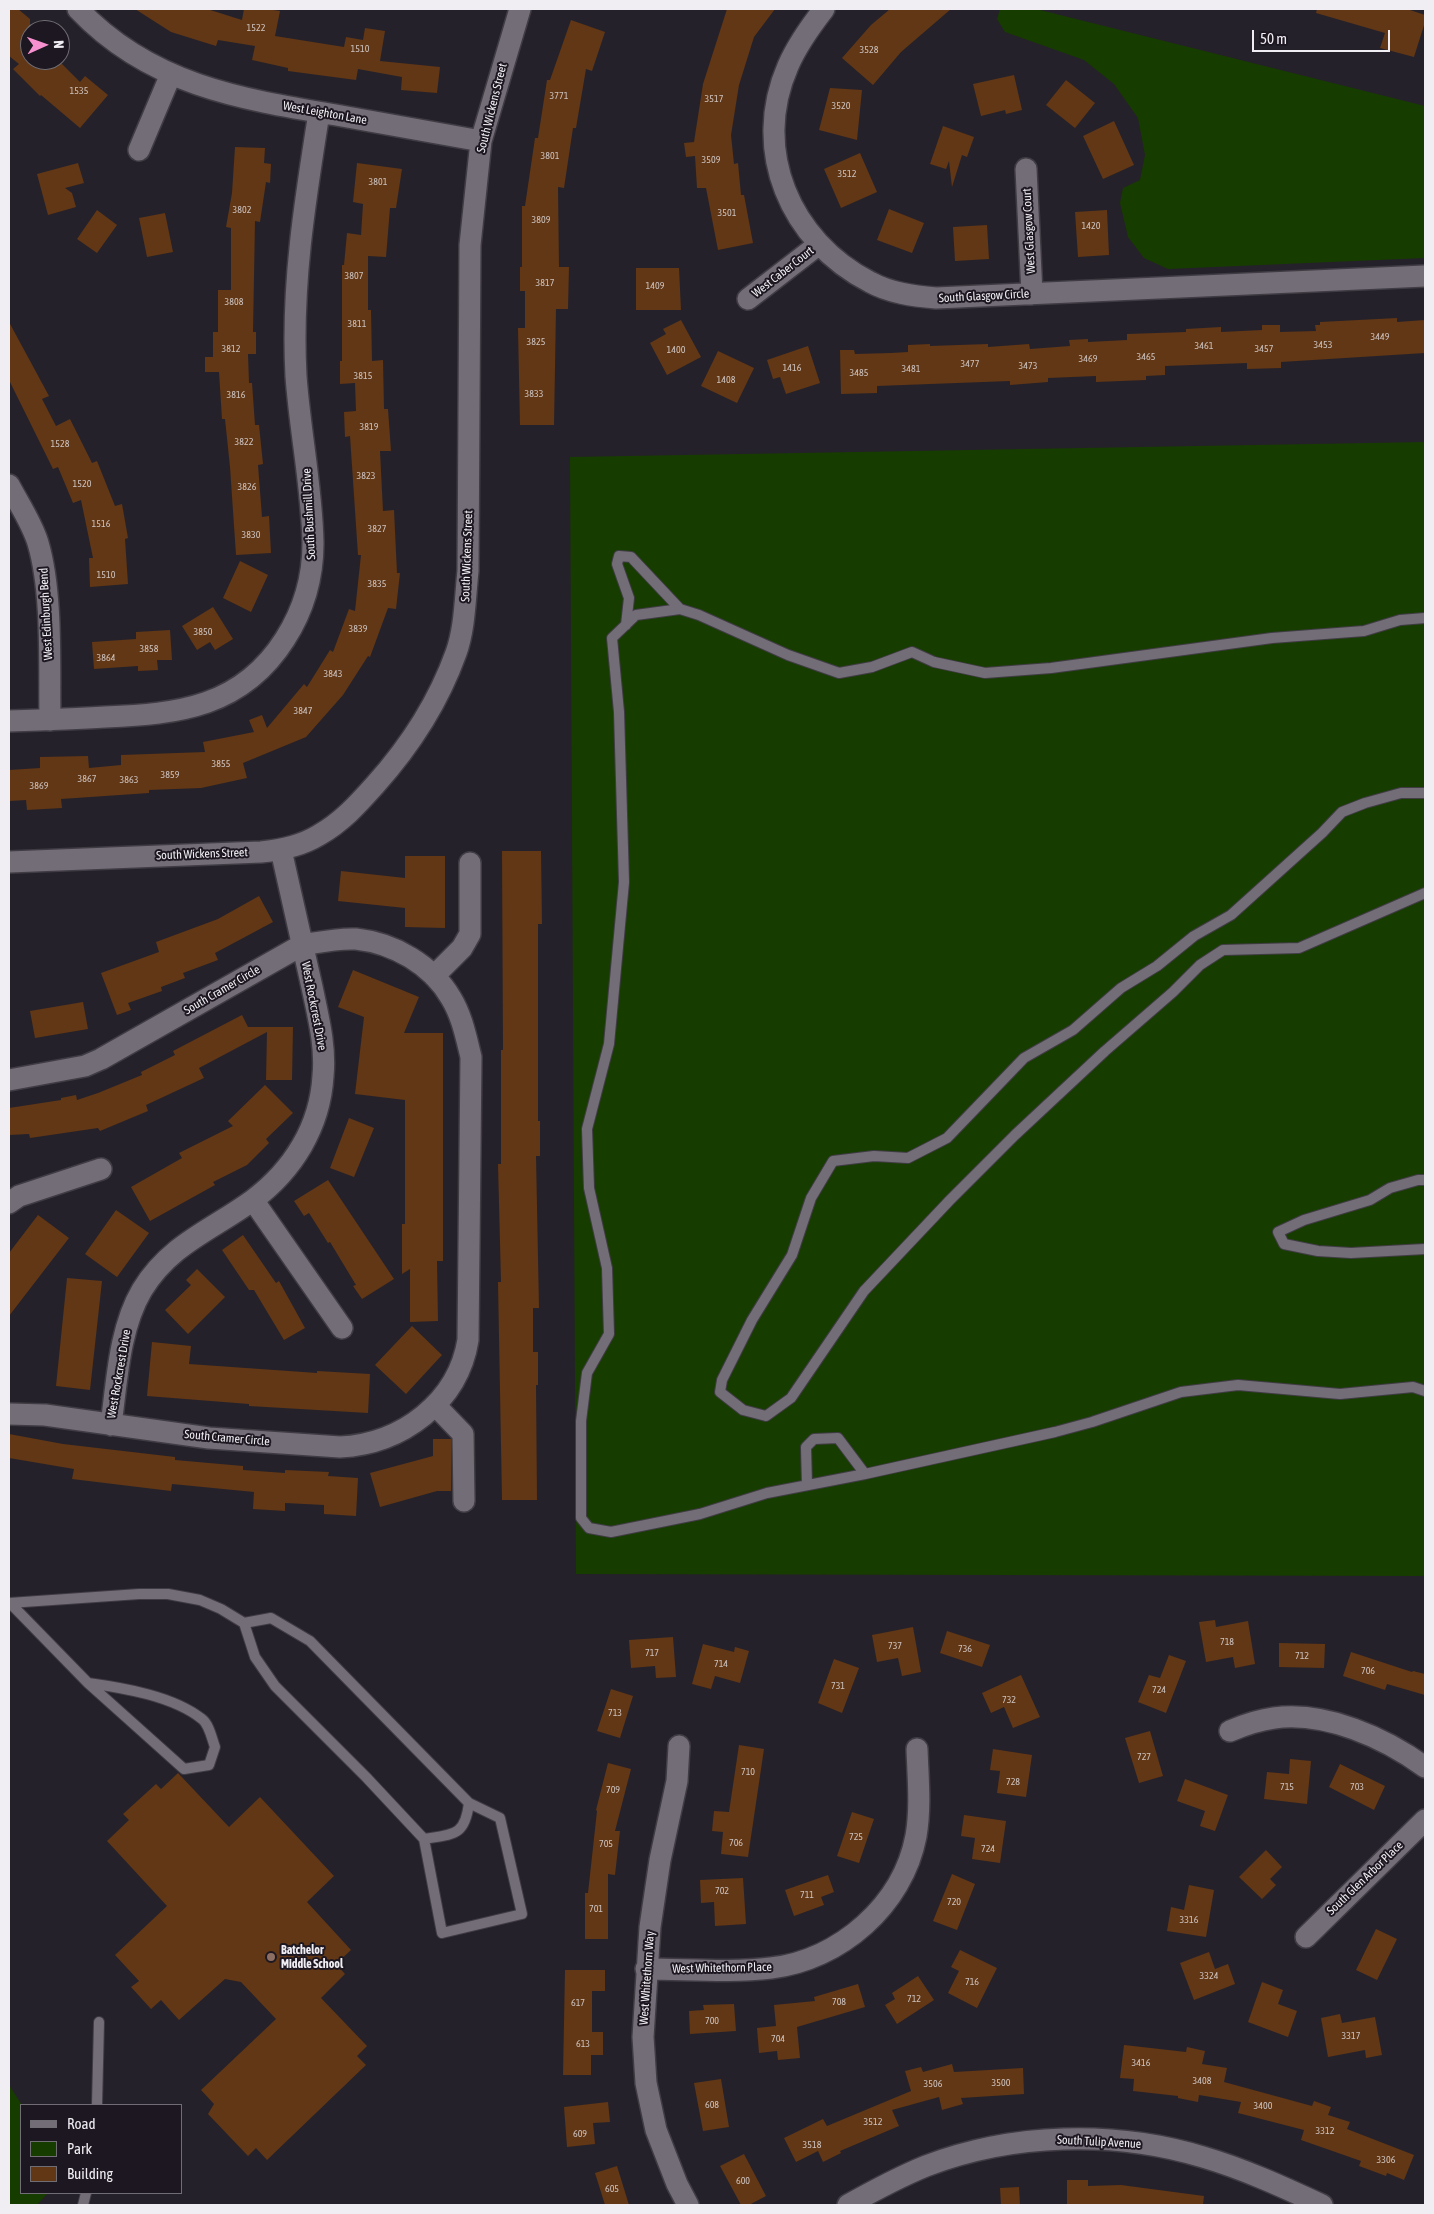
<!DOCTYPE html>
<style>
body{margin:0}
#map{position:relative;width:1434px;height:2214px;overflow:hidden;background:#25212a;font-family:"Asap Condensed",sans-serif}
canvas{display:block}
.frame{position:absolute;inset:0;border:10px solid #f0edf3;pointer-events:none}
.legend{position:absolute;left:20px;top:2104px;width:162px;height:90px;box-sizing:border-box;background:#1c1720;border:1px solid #716d74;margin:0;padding:6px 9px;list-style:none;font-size:15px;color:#f0edf3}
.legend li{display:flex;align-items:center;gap:10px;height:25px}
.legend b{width:25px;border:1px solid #716d74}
.north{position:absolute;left:20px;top:20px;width:50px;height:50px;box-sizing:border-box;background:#1c1720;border:1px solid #716d74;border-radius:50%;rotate:88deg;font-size:14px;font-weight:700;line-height:20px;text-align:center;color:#f0edf3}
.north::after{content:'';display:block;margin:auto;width:18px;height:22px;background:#f790ce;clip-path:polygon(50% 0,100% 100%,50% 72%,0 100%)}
.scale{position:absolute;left:1252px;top:30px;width:138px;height:22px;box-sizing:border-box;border:2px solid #f0edf3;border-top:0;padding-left:6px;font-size:15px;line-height:18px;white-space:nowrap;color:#f0edf3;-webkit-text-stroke:4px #1c1720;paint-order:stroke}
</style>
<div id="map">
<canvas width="1434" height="2214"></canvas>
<div class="frame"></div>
<ul class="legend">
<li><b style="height:6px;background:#736d78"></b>Road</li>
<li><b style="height:14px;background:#173c00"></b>Park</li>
<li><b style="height:14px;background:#613715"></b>Building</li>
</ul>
<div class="north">N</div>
<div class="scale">50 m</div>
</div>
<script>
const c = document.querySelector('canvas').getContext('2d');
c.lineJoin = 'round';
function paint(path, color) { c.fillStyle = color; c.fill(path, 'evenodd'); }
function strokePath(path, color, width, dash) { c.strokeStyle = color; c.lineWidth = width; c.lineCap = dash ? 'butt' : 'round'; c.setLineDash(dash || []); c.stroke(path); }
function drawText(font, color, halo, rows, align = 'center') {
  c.font = font + ' "Asap Condensed",sans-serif'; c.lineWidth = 4; c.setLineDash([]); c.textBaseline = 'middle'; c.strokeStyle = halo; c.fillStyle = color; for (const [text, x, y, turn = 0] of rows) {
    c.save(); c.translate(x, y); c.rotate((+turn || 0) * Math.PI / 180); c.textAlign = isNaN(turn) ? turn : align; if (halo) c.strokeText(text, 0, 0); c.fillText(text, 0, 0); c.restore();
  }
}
paint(new Path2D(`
 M1000 9H1036L1425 106V258L1168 269 1144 258 1128 237 1120 203 1123 188 1140 180 1145 155 1138 118 1114 84 1084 60 1005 32 997 19Z
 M1425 442V1576L576 1574 570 457Z
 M9 2085 22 2105 21 2193H48L37 2205H9Z`), '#173c00');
paint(new Path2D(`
 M9 9H18L30 19V60H58L80 82 85 76 108 95 80 128 41 95 40 96 13 69 19 64 9 56Z
 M135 9H207L242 20 244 9H266L280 11 275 36 344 47 346 37 363 40 365 28 385 31 380 61 440 67 437 93 401 90 402 77 358 69 356 80 288 71V68L252 60 255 46 218 40 216 46 171 32Z
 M727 9H775L754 37 739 85 731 135 734 164 738 163 741 195H744L753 243 718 250 706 188H697L695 156 686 157 684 143 694 142 703 84Z
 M890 9H951L901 52 873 85 842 58 871 25Z
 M1317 9H1407L1425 15V22L1414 57 1380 48 1385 33 1316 13Z
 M571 20 605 32 592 71 586 69 576 128H573L564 188 558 187 559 267H569L568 309H556L554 425H520L518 328H525V291H520V267H522V206H525L535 138H538L547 80H550Z
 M1014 75 1022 110 1006 114 1005 110 981 116 973 84Z
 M1066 80 1095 103 1075 128 1046 105Z
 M830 88 862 90 857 140 819 130Z
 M1114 121 1134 165 1103 179 1083 136Z
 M943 126 974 137 967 157 962 155 952 187 949 161 946 169 930 164Z
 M235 147 265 148 264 163 271 164 270 183 266 182 260 222 255 221 253 332H256V354H248L249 383H252L255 425H259L263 464 258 465 262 517 269 516 271 553 236 555 230 467 225 419H222L219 372H205V357H213V332H218V290H231V228L226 227 232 193Z
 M860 153 877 192 841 208 824 169Z
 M78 163 84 183 65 188 72 193 76 207 48 215 37 174Z
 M357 163 402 169 396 208H390L386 257 368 256V310H371L372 361 383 360 384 409H388L391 451H380L383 511 394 510 397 573H400L396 609 388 608 370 657 368 656 343 695 306 737 243 763 247 778 201 788 149 790V793L61 799 62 808 27 810 26 800 9 801V770L40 768V757L88 756 89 768 121 765V755L205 752 203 742 254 732 249 720 262 715 267 728 304 684 307 687 330 650 333 652 349 609 355 611 361 555H358L350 436 345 437 344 412 356 411 355 383 340 384V361H342V265H344L347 233 361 235 363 204 353 202Z
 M889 209 924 223 912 253 877 240Z
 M97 210 117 225 97 253 77 239Z
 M1107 210 1109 255 1078 257 1075 212Z
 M165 213 173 252 147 257 139 218Z
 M987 225 989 259 955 261 953 227Z
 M636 268H679L681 310H636Z
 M1397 318V322L1425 320V353L1281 362V368L1247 369V363L1165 366V375L1146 376V380L1096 382V376L1048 378V382L1010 385V381L877 386V393L841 394 840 350H854L855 354 891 353 908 352V345L930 344V346L988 344V347L1029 344 1030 349 1070 346 1069 340 1088 339V342L1127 340V334L1186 332V329L1221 327V332L1262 330V325H1280V332L1316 331 1315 325H1320V322Z
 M681 320 701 357 667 375 650 343 666 334 663 329Z
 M9 322 49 396 42 399 56 426 70 419 92 463 97 461 115 506 122 504 128 538 125 539 128 584 90 587 89 558H93L81 500 73 503 58 467 53 469 9 380Z
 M808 346 820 383 786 394 780 377 773 379 767 360Z
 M718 351 754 368 737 403 701 386Z
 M240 561 268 575 251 612 223 598Z
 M213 607 233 639 215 650 210 642 197 650 182 626Z
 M170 630 172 660H157L158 670 138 671V666L94 669 92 642 136 639V632Z
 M502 851H541L542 924H538V1121H540V1156H536L539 1308H533V1352H538V1385H536L537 1500H502L498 1282H501L498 1164H501V1050H503Z
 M405 856H445V928L405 927V908L338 901 341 871 405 878Z
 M259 896 273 922 215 953 218 960 183 973 185 978 161 987 162 991 128 1003 131 1010 117 1015 101 973 159 952 156 942 218 919Z
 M353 970 419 997 404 1033H443V1261H437L438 1321 410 1322V1269L402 1274V1224H405V1100L355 1094 364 1017 338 1007Z
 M83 1002 88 1029 35 1038 30 1011Z
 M242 1015 248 1027H293L292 1080H266L267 1032 199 1068 204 1078 146 1105 148 1111 100 1131 98 1128 30 1138 29 1134 9 1135V1108L61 1100V1098L76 1095 77 1100 98 1093 142 1075 141 1072 175 1055 173 1051Z
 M265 1085 293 1113 266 1139 269 1143 247 1165 213 1182 215 1185 150 1221 131 1187 182 1158 179 1153 233 1126 228 1121Z
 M349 1118 374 1128 354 1177 330 1168Z
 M328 1180 394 1279 362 1299 353 1286 356 1285 330 1242 328 1243 309 1213 304 1216 294 1201Z
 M116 1210 149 1233 117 1277 85 1254Z
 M38 1215 69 1238 9 1316V1253Z
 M243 1235 276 1283 279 1281 305 1328 284 1340 254 1290H249L222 1250Z
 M197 1269 225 1297 188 1334 165 1310 191 1285 186 1280Z
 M67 1278 102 1281 90 1390 56 1386Z
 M412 1326 442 1355 406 1394 375 1365Z
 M152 1342 191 1346 189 1364 317 1373V1371L370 1374 368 1413 249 1406V1404L147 1396Z
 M9 1434 63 1444 175 1457V1460L243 1466V1470L285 1473V1470L329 1472 328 1476 358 1478 356 1516 324 1514V1505L285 1503V1511L253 1509 254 1492 172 1484 171 1491 72 1479 74 1469 9 1458Z
 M433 1439H451V1491H437L380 1507 370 1473 433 1456Z
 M1215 1620 1216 1627 1248 1621 1255 1664 1235 1668 1233 1657 1206 1662 1199 1622Z
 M913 1627 921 1672 902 1676 898 1658 877 1662 872 1635Z
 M947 1631 990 1645 982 1667 940 1653Z
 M673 1637 676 1677 656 1678 655 1666 631 1668 629 1640Z
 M1279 1643 1325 1644 1324 1668 1279 1667Z
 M703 1644 734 1652 735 1647 749 1651 740 1683 715 1676 711 1689 692 1684Z
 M1351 1652 1412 1672 1413 1671 1425 1674V1695L1387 1684 1385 1690 1343 1676Z
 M1169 1655 1186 1661 1166 1713 1138 1702 1149 1675 1160 1678Z
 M834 1659 859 1668 842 1713 818 1703Z
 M1021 1675 1040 1717 1013 1728 1004 1707 991 1713 982 1693Z
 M611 1689 633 1696 620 1738 597 1731Z
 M1150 1731 1163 1776 1139 1783 1125 1738Z
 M739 1745 764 1749 748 1857 721 1854 723 1832 712 1831 714 1811 729 1812Z
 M993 1749 1032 1755 1026 1797 997 1793 1000 1771 990 1770Z
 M1290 1759 1311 1761 1307 1804 1264 1799 1267 1772 1289 1774Z
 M608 1763 631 1769 615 1831H620L615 1875 608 1874V1939H585V1893H588L597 1811 596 1810Z
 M1340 1764 1385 1786 1374 1810 1329 1787Z
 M178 1773 229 1827 260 1797 334 1876 307 1902 351 1950 336 1964 345 1974 321 1998 367 2046 357 2056 366 2065 267 2160 256 2148 248 2156 208 2114 214 2104 201 2090 276 2019 241 1982 225 1979 179 2020 161 2000 151 2009 131 1987 139 1981 115 1955 167 1906 107 1841 129 1820 123 1814 156 1784 161 1789Z
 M1185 1779 1228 1795 1215 1831 1200 1826 1205 1811 1177 1801Z
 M852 1812 874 1819 859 1863 837 1856Z
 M964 1815 1006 1821 1000 1863 972 1859 975 1838 961 1836Z
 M1266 1850 1282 1867 1270 1879 1276 1885 1262 1899 1239 1877Z
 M952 1874 975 1884 957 1930 933 1921Z
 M828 1875 834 1892 821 1897 824 1905 794 1916 785 1890Z
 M743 1878 746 1924 715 1926 714 1902 701 1903 700 1880Z
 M1189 1885 1214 1890 1206 1937 1167 1931 1171 1907 1184 1910Z
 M1376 1929 1397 1939 1377 1980 1356 1970Z
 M960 1950 997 1968 977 2008 948 1993 959 1971 951 1967Z
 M1209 1952 1215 1969 1228 1964 1235 1984 1194 2000 1180 1963Z
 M565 1970H605V1991H592V2032H603V2055H591V2075H563Z
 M918 1976 934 2000 897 2024 885 2005 895 1999 892 1993Z
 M1262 1982 1283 1990 1278 2004 1297 2011 1288 2037 1248 2022Z
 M858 1984 865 2007 797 2027 800 2058 778 2060 777 2051 759 2053 757 2028 776 2026 774 2005 815 2001 814 1997Z
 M734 2004 736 2031 690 2034 689 2011 704 2010 703 2005Z
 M1340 2014 1342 2023 1375 2017 1382 2055 1366 2058 1365 2050 1328 2057 1321 2018Z
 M1124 2045 1186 2052 1187 2047 1205 2051 1202 2064 1227 2068 1224 2082 1312 2106 1314 2101 1331 2107 1328 2115 1350 2122 1347 2129 1414 2155 1404 2180 1387 2173 1386 2176 1359 2166 1361 2161 1301 2140 1304 2130 1238 2113 1241 2102 1199 2095 1198 2102 1178 2098V2096L1133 2091 1134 2079 1120 2078Z
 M952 2064 954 2072 1023 2068 1024 2094 961 2098 963 2104 942 2110 939 2097 892 2110 899 2126 840 2151 841 2153 823 2162 818 2151 796 2162 784 2138 823 2119 827 2126 911 2091 905 2071 921 2067 923 2072Z
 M721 2079 729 2127 703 2131 694 2083Z
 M608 2102 610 2122 593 2123 595 2144 567 2147 564 2107Z
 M744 2154 766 2196 749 2205H741L720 2166Z
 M617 2166 629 2205H605L595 2173Z
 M1067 2180H1088V2186L1121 2185 1204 2196 1203 2205H1067Z
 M1019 2187 1020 2205H1001L1000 2188Z`), '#613715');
const lane = new Path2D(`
 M1425 618 1400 620 1364 631 1272 638 1051 668 985 673 934 662 912 652 872 667 839 673 788 655 699 615 680 609 636 615 612 638 619 712 624 882 609 1044 587 1129 589 1188 607 1268 609 1334 587 1373 581 1421V1518L589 1528 611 1532 700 1514 767 1493 865 1474 1055 1432 1092 1422 1181 1392 1238 1385 1340 1394 1413 1387 1425 1391
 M626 625 629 598 617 564 619 556 631 557 680 609
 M1425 793H1401L1365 803 1342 812 1322 833 1231 915 1194 936 1157 966 1121 988 1073 1030 1024 1058 947 1138 908 1158 874 1156 833 1161 811 1198 792 1255 752 1320 722 1380 720 1392 743 1410 766 1416 791 1398 864 1291 950 1200 1015 1135 1105 1051 1173 992 1200 965 1223 950 1299 948 1425 893
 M1425 1180H1418L1390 1188 1370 1200 1304 1220 1278 1232 1284 1244 1318 1251 1351 1253 1425 1249
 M807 1485 806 1447 814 1439 838 1438 865 1474
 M9 1603 139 1594H168L200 1600 221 1609 244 1623 255 1657 275 1686 366 1777 424 1839C454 1834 465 1836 469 1803L310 1641 271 1618 244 1623
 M10 1603 88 1683 184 1769 209 1765 215 1747C212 1739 209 1724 202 1719 173 1696 124 1688 88 1683
 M424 1839 442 1933 522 1914 500 1818 469 1803
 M97 2105 99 2022
 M83 2205 86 2193`);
const street = new Path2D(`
 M78 9C149 84 239 99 336 115 384 124 433 132 481 141
 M824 9C810 27 797 45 788 66 751 150 790 241 870 282 890 293 913 296 936 298L1425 276
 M139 150 171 74
 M1026 169 1032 294
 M748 299 818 245
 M9 485C19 504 32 523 38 543 53 594 49 666 50 720
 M9 721C41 720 73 719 105 717 179 714 242 707 285 639 303 611 313 577 313 543 312 487 300 432 296 376 291 287 305 200 319 113
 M9 862 261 852C282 850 301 846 319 835 342 822 358 804 375 785 410 746 438 703 456 653 465 628 465 598 468 571L470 245 481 141 520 9
 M434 976 462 948 470 934V863
 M9 1080 85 1066 101 1059 302 945C320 942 338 938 356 939 394 943 432 965 451 998 462 1016 466 1037 471 1057L468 1340C458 1402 402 1444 340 1447L209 1438 45 1415 9 1414
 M253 1200 342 1328
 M9 1203 19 1196 101 1169
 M435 1405 463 1434 464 1501
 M111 1425C117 1381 119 1329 142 1290 170 1244 212 1230 253 1200 293 1170 320 1127 323 1076 326 1046 318 1016 312 987 302 941 291 896 281 850
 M1230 1731C1244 1725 1259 1720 1274 1718 1326 1711 1385 1738 1425 1767
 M679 1746 677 1781 660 1860 650 1927 643 2037 646 2083 656 2130 677 2184 688 2205
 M1306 1937 1425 1820
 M646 1969C687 1969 730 1973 771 1968 840 1960 903 1905 916 1836 921 1807 918 1778 917 1749
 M848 2205C873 2191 899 2177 926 2166 1012 2133 1114 2130 1203 2157 1244 2169 1283 2187 1322 2205`);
strokePath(lane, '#403c44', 12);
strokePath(street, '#403c44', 24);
strokePath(lane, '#736d78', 10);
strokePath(street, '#736d78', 21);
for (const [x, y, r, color] of [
 [271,1957,5,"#8d6e63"]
]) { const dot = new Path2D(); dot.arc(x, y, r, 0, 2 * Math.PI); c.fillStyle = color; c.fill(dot); strokePath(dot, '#1c1720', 2); }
drawText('10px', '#ccc0bc', null, [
 ["1522",256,28],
 ["1510",360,49],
 ["3528",869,50],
 ["1535",79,91],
 ["3771",559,96],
 ["3517",714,99],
 ["3520",841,106],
 ["3801",550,156],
 ["3509",711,160],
 ["3512",847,174],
 ["3801",378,182],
 ["3802",242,210],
 ["3501",727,213],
 ["3809",541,220],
 ["1420",1091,226],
 ["3807",354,276],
 ["3817",545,283],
 ["1409",655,286],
 ["3808",234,302],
 ["3811",357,324],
 ["3449",1380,337],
 ["3825",536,342],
 ["3453",1323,345],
 ["3461",1204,346],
 ["3812",231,349],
 ["3457",1264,349],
 ["1400",676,350],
 ["3465",1146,357],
 ["3469",1088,359],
 ["3477",970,364],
 ["3473",1028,366],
 ["1416",792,368],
 ["3481",911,369],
 ["3485",859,373],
 ["3815",363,376],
 ["1408",726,380],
 ["3833",534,394],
 ["3816",236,395],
 ["3819",369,427],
 ["3822",244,442],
 ["1528",60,444],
 ["3823",366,476],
 ["1520",82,484],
 ["3826",247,487],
 ["1516",101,524],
 ["3827",377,529],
 ["3830",251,535],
 ["1510",106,575],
 ["3835",377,584],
 ["3839",358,629],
 ["3850",203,632],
 ["3858",149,649],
 ["3864",106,658],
 ["3843",333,674],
 ["3847",303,711],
 ["3855",221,764],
 ["3859",170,775],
 ["3867",87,779],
 ["3863",129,780],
 ["3869",39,786],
 ["718",1227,1642],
 ["737",895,1646],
 ["736",965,1649],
 ["717",652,1653],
 ["712",1302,1656],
 ["714",721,1664],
 ["706",1368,1671],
 ["731",838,1686],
 ["724",1159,1690],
 ["732",1009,1700],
 ["713",615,1713],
 ["727",1144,1757],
 ["710",748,1772],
 ["728",1013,1782],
 ["715",1287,1787],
 ["703",1357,1787],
 ["709",613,1790],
 ["725",856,1837],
 ["706",736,1843],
 ["705",606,1844],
 ["724",988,1849],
 ["702",722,1891],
 ["711",807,1895],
 ["720",954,1902],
 ["701",596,1909],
 ["3316",1189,1920],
 ["3324",1209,1976],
 ["716",972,1982],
 ["712",914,1999],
 ["708",839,2002],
 ["617",578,2003],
 ["700",712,2021],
 ["3317",1351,2036],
 ["704",778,2039],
 ["613",583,2044],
 ["3416",1141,2063],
 ["3408",1202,2081],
 ["3500",1001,2083],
 ["3506",933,2084],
 ["608",712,2105],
 ["3400",1263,2106],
 ["3512",873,2122],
 ["3312",1325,2131],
 ["609",580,2134],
 ["3518",812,2145],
 ["3306",1386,2160],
 ["600",743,2181],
 ["605",612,2189]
]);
drawText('12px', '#f0edf3', '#1c1720', [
 ["South Wickens Street",492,108,-76],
 ["West Leighton Lane",325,113,10],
 ["West Glasgow Court",1029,231,-93],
 ["West Caber Court",783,272,-38],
 ["South Glasgow Circle",984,296,-3],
 ["South Bushmill Drive",309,514,-93],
 ["South Wickens Street",467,556,-88],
 ["West Edinburgh Bend",46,614,-93],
 ["South Wickens Street",202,854,-2],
 ["South Cramer Circle",222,990,-30],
 ["West Rockcrest Drive",314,1006,79],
 ["West Rockcrest Drive",119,1374,-80],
 ["South Cramer Circle",227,1438,5],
 ["South Glen Arbor Place",1365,1878,-44],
 ["West Whitethorn Place",722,1968,-1],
 ["West Whitethorn Way",647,1978,-86],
 ["South Tulip Avenue",1099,2142,3]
]);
drawText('bold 12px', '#f0edf3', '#1c1720', [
 ["Batchelor",281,1950],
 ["Middle School",281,1964]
], 'left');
</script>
